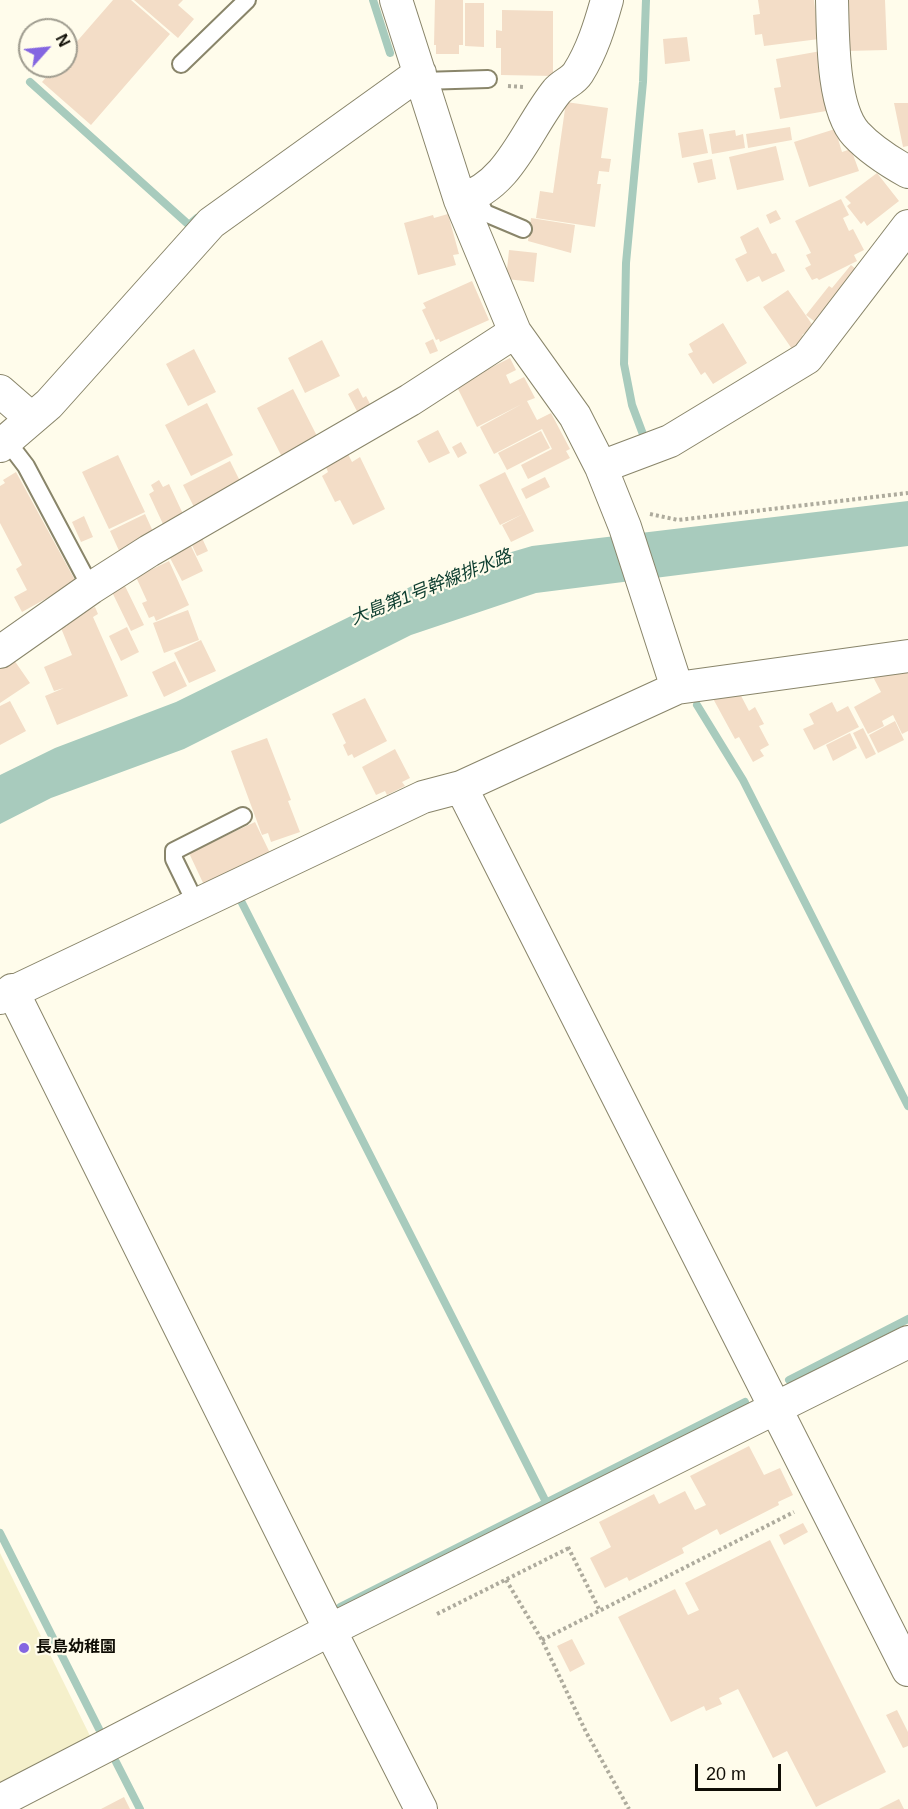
<!DOCTYPE html>
<meta charset="utf-8">
<style>
body{margin:0}
#map{position:relative;width:908px;height:1809px;overflow:hidden;background:#fffceb;font-family:Arial,sans-serif}
canvas{display:block}
.north{position:absolute;left:18px;top:18px;width:60px;height:60px;box-sizing:border-box;background:#fffceb;border:2px solid #9f9c8f;border-radius:50%;rotate:63deg;font-size:16px;font-weight:700;line-height:24px;text-align:center;color:#0f0d05}
.north::after{content:'';display:block;margin:auto;width:21px;height:27px;background:#8466e1;clip-path:polygon(50% 0,100% 100%,50% 72%,0 100%)}
.scale{position:absolute;left:695px;top:1764px;width:86px;height:27px;box-sizing:border-box;border:3px solid #0f0d05;border-top:0;padding-left:8px;font-size:18px;line-height:21px;white-space:nowrap;color:#0f0d05;-webkit-text-stroke:4px #fffceb;paint-order:stroke}
</style>
<div id="map">
<canvas width="908" height="1809"></canvas>
<div class="north">N</div>
<div class="scale">20 m</div>
</div>
<script>
const c = document.querySelector('canvas').getContext('2d');
c.lineJoin = 'round';
function paint(path, color) { c.fillStyle = color; c.fill(path, 'evenodd'); }
function strokePath(path, color, width, dash) { c.strokeStyle = color; c.lineWidth = width; c.lineCap = dash ? 'butt' : 'round'; c.setLineDash(dash || []); c.stroke(path); }
function drawText(font, color, halo, rows, align = 'center') {
  c.font = font + ' Arial,"Noto Sans JP",sans-serif'; c.lineWidth = 4.5; c.setLineDash([]); c.textBaseline = 'middle'; c.strokeStyle = halo; c.fillStyle = color; for (const [text, x, y, turn = 0] of rows) {
    c.save(); c.translate(x, y); c.rotate((+turn || 0) * Math.PI / 180); c.textAlign = isNaN(turn) ? turn : align; if (halo) c.strokeText(text, 0, 0); c.fillText(text, 0, 0); c.restore();
  }
}
paint(new Path2D(`
 M0 1553 94 1744 0 1791Z`), '#f5f0cb');
paint(new Path2D(`
 M908 501V546L536 593 411 635 184 749 51 798 0 824V775L55 748 176 702 412 586 474 563 532 546Z`), '#a8cbbd');
strokePath(new Path2D(`
 M373 0 390 53
 M30 82 189 225 197 218
 M644 437 632 405 624 364 626 263 643 82 646 0
 M697 705 743 780 908 1106
 M239 897 546 1502
 M789 1380 908 1319
 M0 1533 99 1729
 M340 1607 745 1402
 M116 1762 140 1809`), '#a8cbbd', 8);
paint(new Path2D(`
 M113 0H131L170 34 91 125 42 82 56 66H66V54Z
 M134 0H183L178 5 194 19 178 38Z
 M435 0H463V45H459V54H436V45H434Z
 M758 0H814L819 39 764 46 762 34 755 35 753 15 760 14Z
 M845 0H885L887 50 846 51Z
 M465 3H484V47L465 46Z
 M502 10 553 11V76L501 75V48H496V30L502 31Z
 M687 37 690 61 665 64 663 39Z
 M821 51 832 110 780 119 774 88 781 87 776 59Z
 M566 102 608 108 601 158 611 159 609 172 599 171 597 184H601L595 227 536 218 540 191 553 193Z
 M894 103H908V146L903 147Z
 M790 127 792 140 748 148 746 134Z
 M703 129 708 153 682 158 678 133Z
 M835 129 842 152 851 149 859 171 809 187 794 142Z
 M735 130 736 136 743 134 745 148 712 154 709 134Z
 M776 146 784 180 737 190 729 157Z
 M712 159 716 179 698 183 693 163Z
 M877 173 899 201 867 226 864 221 861 224 847 206 851 203 845 197Z
 M841 199 849 215 843 218 849 231 853 229 864 250 854 255 857 261 819 280 817 278 812 280 805 268 811 265 806 255 811 253 795 221Z
 M776 210 781 219 770 224 766 215Z
 M448 214 459 254 453 255 456 265 418 275 404 223 433 215 434 218Z
 M531 218 575 225 571 253 528 241Z
 M758 227 772 254 776 253 785 271 762 282 759 276 747 282 735 259 747 253 740 237Z
 M509 250 537 253 534 282 506 279Z
 M851 265 863 275 845 298 836 292 845 299 822 327 806 315 829 286 832 288Z
 M472 281 489 320 440 342 439 339 436 340 422 310 426 308 423 303Z
 M788 290 814 327 802 335 806 340 792 349 763 307Z
 M723 323 747 363 713 384 705 372 701 375 688 354 693 352 689 344Z
 M433 339 438 351 430 354 425 343Z
 M322 340 340 376 305 393 288 358Z
 M194 349 216 392 188 406 166 364Z
 M510 358 516 370 506 375 510 384 524 377 535 398 527 401 537 420 551 413 570 449 566 451 570 458 528 479 521 465 552 449 542 429 494 454 480 427 522 404 477 427 456 385Z
 M358 388 363 398 366 396 373 410 360 417 348 394Z
 M293 389 318 438 282 457 257 408Z
 M207 403 233 455 191 476 165 425Z
 M438 430 450 453 429 463 417 441Z
 M541 431 550 448 507 470 498 453Z
 M461 442 467 453 458 458 452 447Z
 M348 454 352 462 360 457 385 509 353 525 340 500 335 502 322 476 328 472 325 465Z
 M118 455 145 512 109 529 82 472Z
 M230 461 243 487 196 511 183 485Z
 M16 472 76 582 22 612 14 597 27 590 16 569 22 565 0 523V486L5 483 3 480Z
 M505 472 534 531 511 542 502 525 523 514 500 525 479 485Z
 M545 477 550 487 526 499 521 489Z
 M159 480 163 487 169 484 183 514 163 524 149 494 154 491 151 485Z
 M145 514 156 538 121 555 110 531Z
 M84 516 93 537 81 542 72 522Z
 M202 538 208 551 197 556 191 543Z
 M191 546 203 571 182 581 169 556Z
 M169 561 189 605 156 621 154 616 149 618 142 603 147 601 136 577Z
 M125 586 144 625 131 631 112 592Z
 M95 607 98 614 93 617 128 696 57 725 45 696 64 688 54 691 44 667 72 655 61 628 67 626 64 620Z
 M188 610 199 640 164 653 153 623Z
 M127 627 139 652 121 661 109 636Z
 M201 640 216 671 189 683 174 653Z
 M14 660 30 683 0 703V669Z
 M175 661 187 686 164 697 152 672Z
 M905 669 908 674V731L902 734 893 715 882 721 884 726 868 734 854 707 881 692 872 675Z
 M738 690 749 711 755 707 764 724 759 726 769 745 760 750 764 756 753 762 739 737 735 739 710 693Z
 M365 698 387 741 354 758 352 754 348 756 343 745 346 743 332 714Z
 M10 701 26 731 0 745V706Z
 M832 702 837 712 848 706 859 727 814 750 803 729 814 724 809 714Z
 M895 721 904 740 878 753 869 735Z
 M863 728 876 754 866 759 853 733Z
 M850 733 857 748 833 761 826 745Z
 M267 738 291 800 288 801 300 832 271 842 268 833 262 835 231 751Z
 M395 749 410 778 402 782 405 786 387 795 385 791 376 795 362 767Z
 M255 822 270 853 204 885 189 853Z
 M749 1446 764 1475 780 1468 793 1495 778 1502 779 1505 720 1535 717 1529 682 1548 684 1553 629 1581 627 1577 605 1588 590 1558 611 1547 599 1522 654 1494 659 1504 685 1491 695 1510 706 1505 690 1476Z
 M803 1523 808 1532 784 1545 779 1535Z
 M770 1540 886 1772 816 1807 787 1751 773 1758 738 1689 719 1698 722 1704 706 1711 704 1706 671 1722 618 1617 675 1589 688 1615 699 1610 685 1583Z
 M572 1639 585 1664 570 1672 557 1646Z
 M897 1710 908 1732V1746L903 1748 886 1715Z
 M124 1797 130 1809H101Z
 M899 1799 904 1809H879Z`), '#f3ddc7');
const lane = new Path2D(`
 M181 64 247 0
 M422 81 488 79
 M476 196 485 213 523 229
 M6 440 26 466 91 588
 M196 904 174 859V851L243 816`);
const street = new Path2D(`
 M396 0 460 200 515 332 575 416 601 467 625 527 677 688
 M832 0C833 35 832 108 856 134 870 149 890 162 908 172
 M460 200C511 185 526 129 557 91 563 84 573 81 578 73 592 51 600 25 607 0
 M0 391 31 418
 M0 446 49 404 211 223 420 73
 M601 467 670 441 807 358 908 226
 M0 652 91 588 149 551 410 400 515 332
 M461 787 908 1670
 M12 990 330 1630 421 1809
 M0 998 423 797 461 787 677 688 908 656
 M0 1801 330 1630 908 1342`);
strokePath(lane, '#89856a', 20);
strokePath(street, '#89856a', 34);
strokePath(new Path2D(`
 M508 86 524 87
 M650 514 678 520 908 493
 M568 1547 600 1611
 M506 1580 542 1640 586 1732 629 1809
 M437 1614 569 1548
 M542 1640 794 1512`), '#aeab9d', 4, [3, 3]);
strokePath(lane, '#fff', 16);
strokePath(street, '#fff', 32);
for (const [x, y, r, color] of [
 [24,1648,6,"#8466e1"]
]) { const dot = new Path2D(); dot.arc(x, y, r, 0, 2 * Math.PI); c.fillStyle = color; c.fill(dot); strokePath(dot, '#fffceb', 2); }
drawText('bold 16px', '#0f0d05', '#fffceb', [
 ["長島幼稚園",36,1648]
], 'left');
drawText('italic 18px', '#0c3d2f', '#fffceb', [
 ["大島第1号幹線排水路",431,588,-22]
]);
</script>
